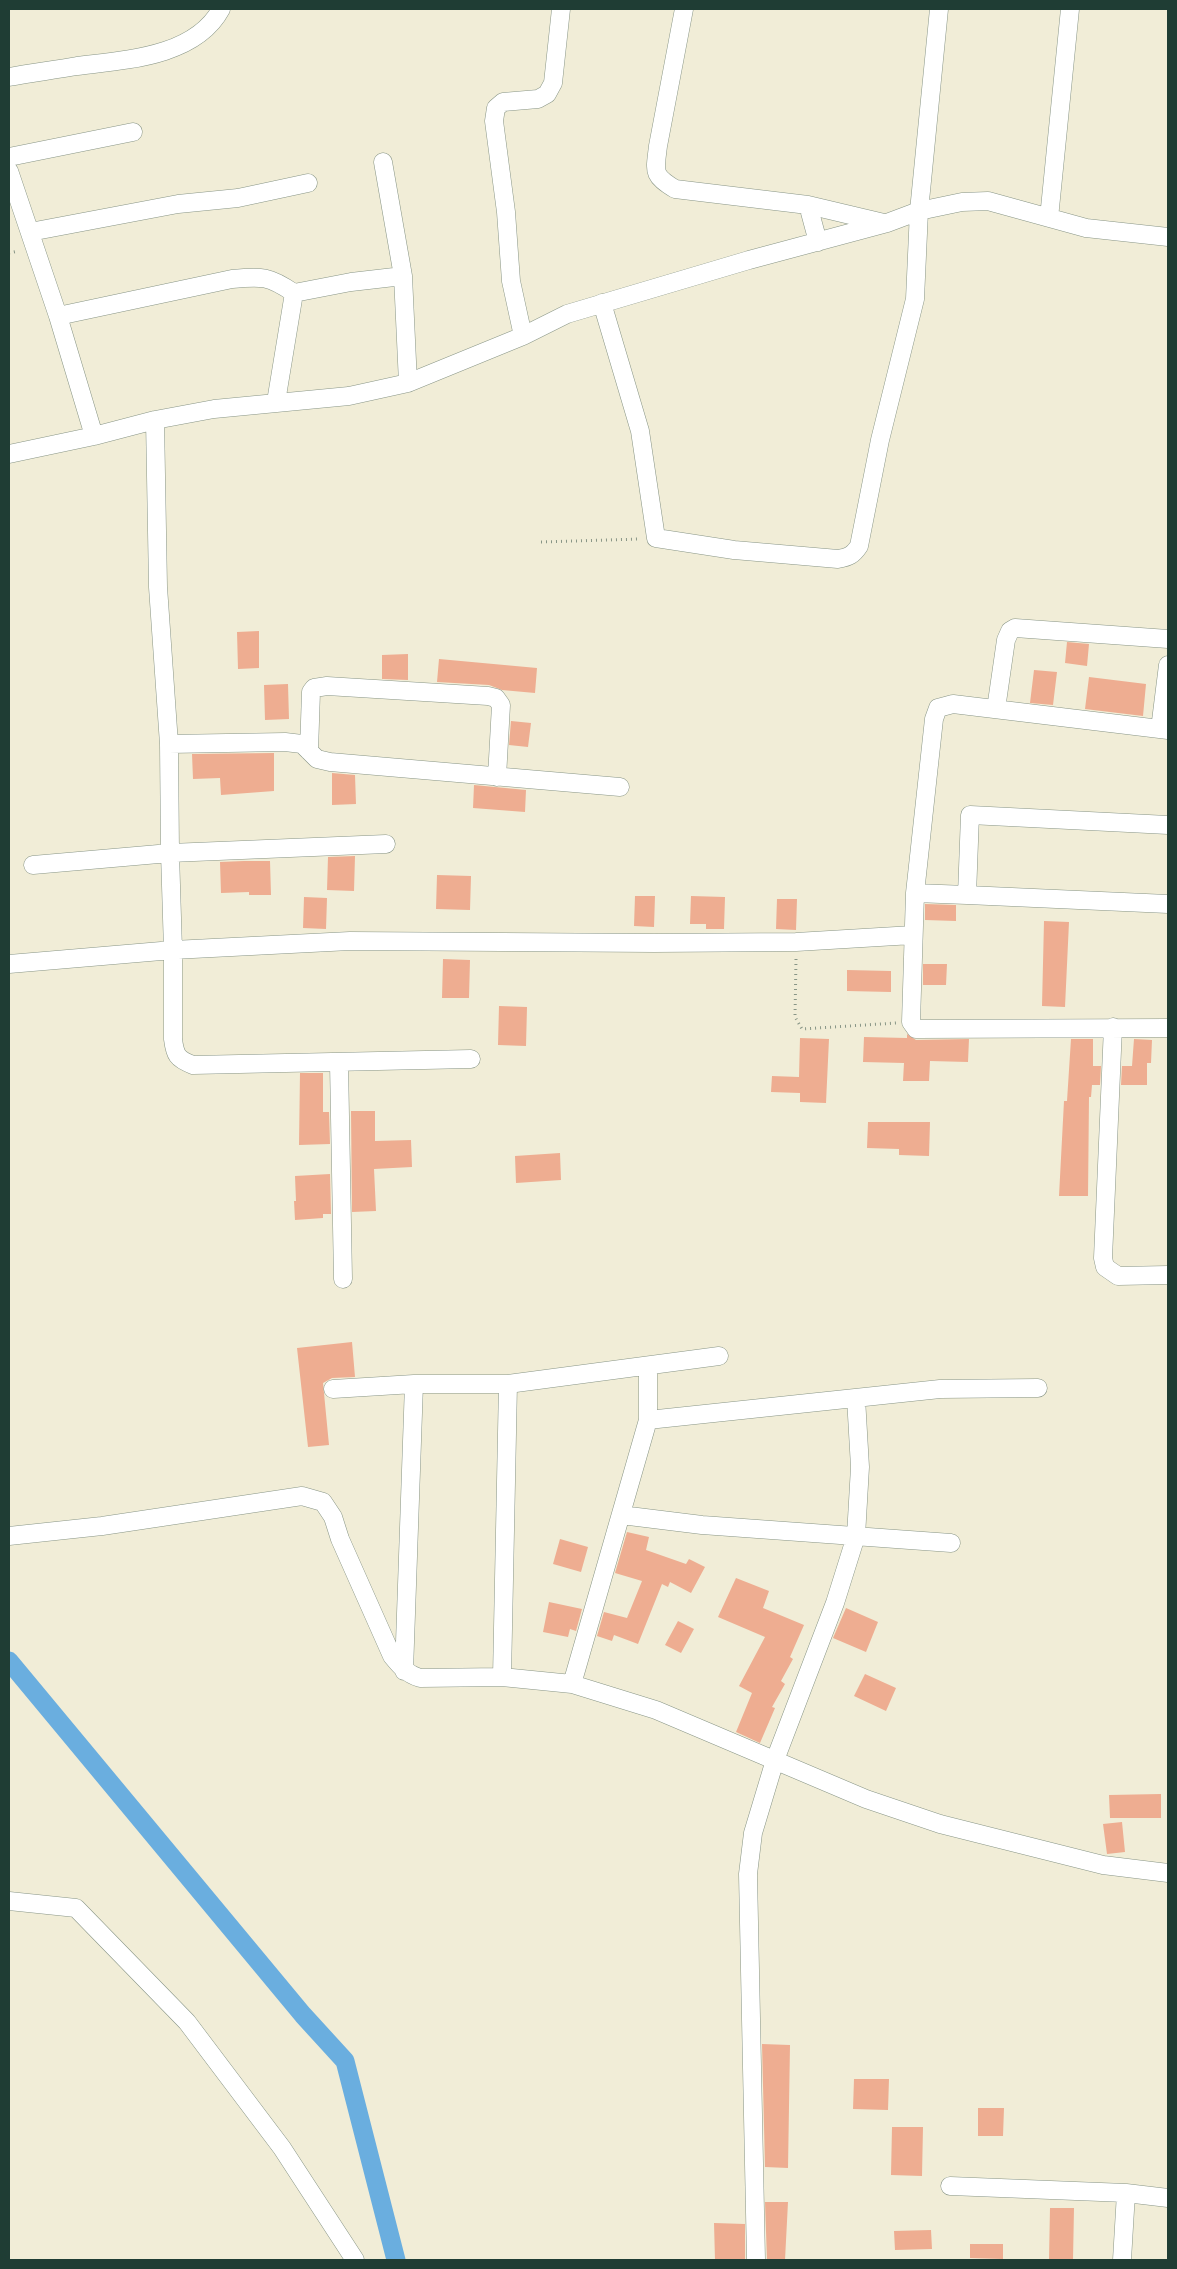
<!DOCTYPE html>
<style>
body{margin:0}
#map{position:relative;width:1177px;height:2269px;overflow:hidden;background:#f1edd7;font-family:Pangolin,sans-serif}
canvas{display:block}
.frame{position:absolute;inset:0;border:10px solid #1f3d34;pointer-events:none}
</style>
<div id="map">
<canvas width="1177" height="2269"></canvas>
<div class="frame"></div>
</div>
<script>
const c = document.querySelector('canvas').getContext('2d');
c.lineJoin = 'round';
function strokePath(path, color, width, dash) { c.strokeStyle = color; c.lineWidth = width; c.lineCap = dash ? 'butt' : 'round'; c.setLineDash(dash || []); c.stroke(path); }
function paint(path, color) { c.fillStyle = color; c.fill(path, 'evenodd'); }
strokePath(new Path2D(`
 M9 1661 303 2015 345 2061 396 2260`), '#6aaedf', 19);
paint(new Path2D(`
 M259 631V668L238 669 237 632Z
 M1067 642 1089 644 1087 666 1065 663Z
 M408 654V680L382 679V655Z
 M439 659 537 668 535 693 502 690 489 685 437 682Z
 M1034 670 1057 672 1053 705 1030 703Z
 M1089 677 1146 684 1143 716 1085 709Z
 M288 684 289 719 265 720 264 685Z
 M511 721 531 723 528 747 509 745Z
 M274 753V791L221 795 220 778 193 779 192 754Z
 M332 773 355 775 356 804 332 805Z
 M474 785 526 790 525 812 473 808Z
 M355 856 354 891 327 890 328 857Z
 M244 861H270L271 895H249V892L221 893 220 862Z
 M437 875 471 876 470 910 436 909Z
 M635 896H655L654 927 634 926Z
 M691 896 725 897 724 929H706V924H690Z
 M304 897 327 898 326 929 303 928Z
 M777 899H797L796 930 776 929Z
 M925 904 956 905V921L925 920Z
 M1044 921 1069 922 1065 1007 1042 1006Z
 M443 959 470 960 469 998H442Z
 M923 964H947L946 985H923Z
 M847 970 891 971V992L847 991Z
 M499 1006 527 1007 526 1046 498 1045Z
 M907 1034 916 1040 969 1039 968 1062 930 1061 929 1081H903L904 1063 863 1062 864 1037 907 1038Z
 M800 1038 829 1039 826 1103 800 1102V1093L771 1092 772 1076 799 1077Z
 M1071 1039H1093V1066H1101L1100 1085H1092L1091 1097H1089L1088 1196H1059L1064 1101H1067Z
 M1134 1039 1152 1040 1151 1063H1147V1085H1121L1122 1066H1132Z
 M300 1073H323V1112H329L330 1144 299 1145Z
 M351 1111H375V1141L411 1140 412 1167 374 1169 376 1211 352 1212Z
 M868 1122H930L929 1156 899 1155V1149L867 1148Z
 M560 1153 561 1180 516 1183 515 1156Z
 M330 1174 331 1214H323V1218L295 1220 294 1201H296L295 1176Z
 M352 1342 355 1377 332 1378 323 1383 329 1445 308 1447 297 1348Z
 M627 1532 649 1537 646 1550 686 1564 689 1559 705 1567 691 1593 670 1582 668 1587 662 1584 638 1644 614 1635 612 1641 597 1636 604 1612 627 1618 642 1581 615 1573Z
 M560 1539 588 1547 581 1572 553 1564Z
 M736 1578 769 1591 763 1608 804 1625 790 1657 793 1659 781 1681 785 1684 772 1707 775 1708 760 1743 736 1732 752 1693 739 1686 765 1637 718 1617Z
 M549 1602 582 1609 576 1631 570 1629 568 1637 543 1632Z
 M846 1608 878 1622 866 1652 833 1638Z
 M678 1621 694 1629 681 1653 665 1645Z
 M865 1674 896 1688 886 1711 854 1696Z
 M1161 1794V1818H1110L1109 1795Z
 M1122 1822 1125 1852 1107 1854 1103 1824Z
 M762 2044 790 2045 788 2168 765 2167Z
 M854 2079H889L888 2110 853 2109Z
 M978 2108H1004L1003 2136H978Z
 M892 2127H923L922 2176 891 2175Z
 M765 2202H788L785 2260H767Z
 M1050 2208H1074L1073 2260H1049Z
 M714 2223 745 2224V2260H715Z
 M931 2230 932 2249 895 2250 894 2231Z
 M970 2244H1003V2259L970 2258Z`), '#eead91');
const street = new Path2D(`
 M684 9 658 146C655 172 652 175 675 189L808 205 884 223
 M9 77C31 73 54 70 77 66 125 60 195 57 221 9
 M9 157 133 132
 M383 162 403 276 408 383
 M9 171 58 316 94 436
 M808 205 818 242
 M1049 218 1070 9
 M30 232 178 204 238 198 308 183
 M602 303 640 431 656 538 734 550 838 559C849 557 853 555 859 546L880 440 915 299 919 211 939 9
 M58 316 232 279C262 276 269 276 294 293
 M523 336 511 281 506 212 494 121 496 108 503 102 538 99 547 94 553 83 561 9
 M276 402 294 293 351 282 403 276
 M155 420 158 587 169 744 170 853 386 844
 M9 454 94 436 155 420 214 409 349 396 408 383 523 336 567 314 749 260 887 223 919 211 962 202 988 201 1086 228 1168 237
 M996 709 1006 640 1010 631 1015 628 1168 639
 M1160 729 1168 665
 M1168 730 953 704 938 708 934 719 915 893 911 1022 916 1029 1168 1028
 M169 744 285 742 302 744 317 759 330 762 620 787
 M309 751 311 692 314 688 327 686 488 696 496 698 501 705 497 777
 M33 865 170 853 173 950 350 941 654 943 796 942 913 935
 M915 893 967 895 970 815 1168 825
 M967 895 1168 904
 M9 964 173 950V1039C175 1055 177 1059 193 1065L471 1059
 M1113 1027 1103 1258 1105 1267 1118 1276 1168 1275
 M339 1063 343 1279
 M333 1389 414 1384H508L719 1356
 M648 1420 940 1389 1038 1388
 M621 1515 702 1525 951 1543
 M9 1536 102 1526 302 1496 323 1502 333 1517 340 1539 392 1656C401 1667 407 1674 420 1678L502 1677 572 1684 656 1710 866 1799 940 1824 1103 1865 1168 1873
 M404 1671 414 1384
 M502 1677 508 1384
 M572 1684 648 1420V1367
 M9 1901 76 1908 187 2022 282 2148 355 2260
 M950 2186 1126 2193
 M756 2260 748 1874 753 1833 775 1760 835 1603 856 1536 860 1467 856 1398
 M1122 2260 1126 2193 1168 2198`);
strokePath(street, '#889586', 19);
strokePath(new Path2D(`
 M9 253 18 251
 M541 542 640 539
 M796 959 795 1017 802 1029 896 1023`), '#889586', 3, [1, 4]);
strokePath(street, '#fff', 18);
</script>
